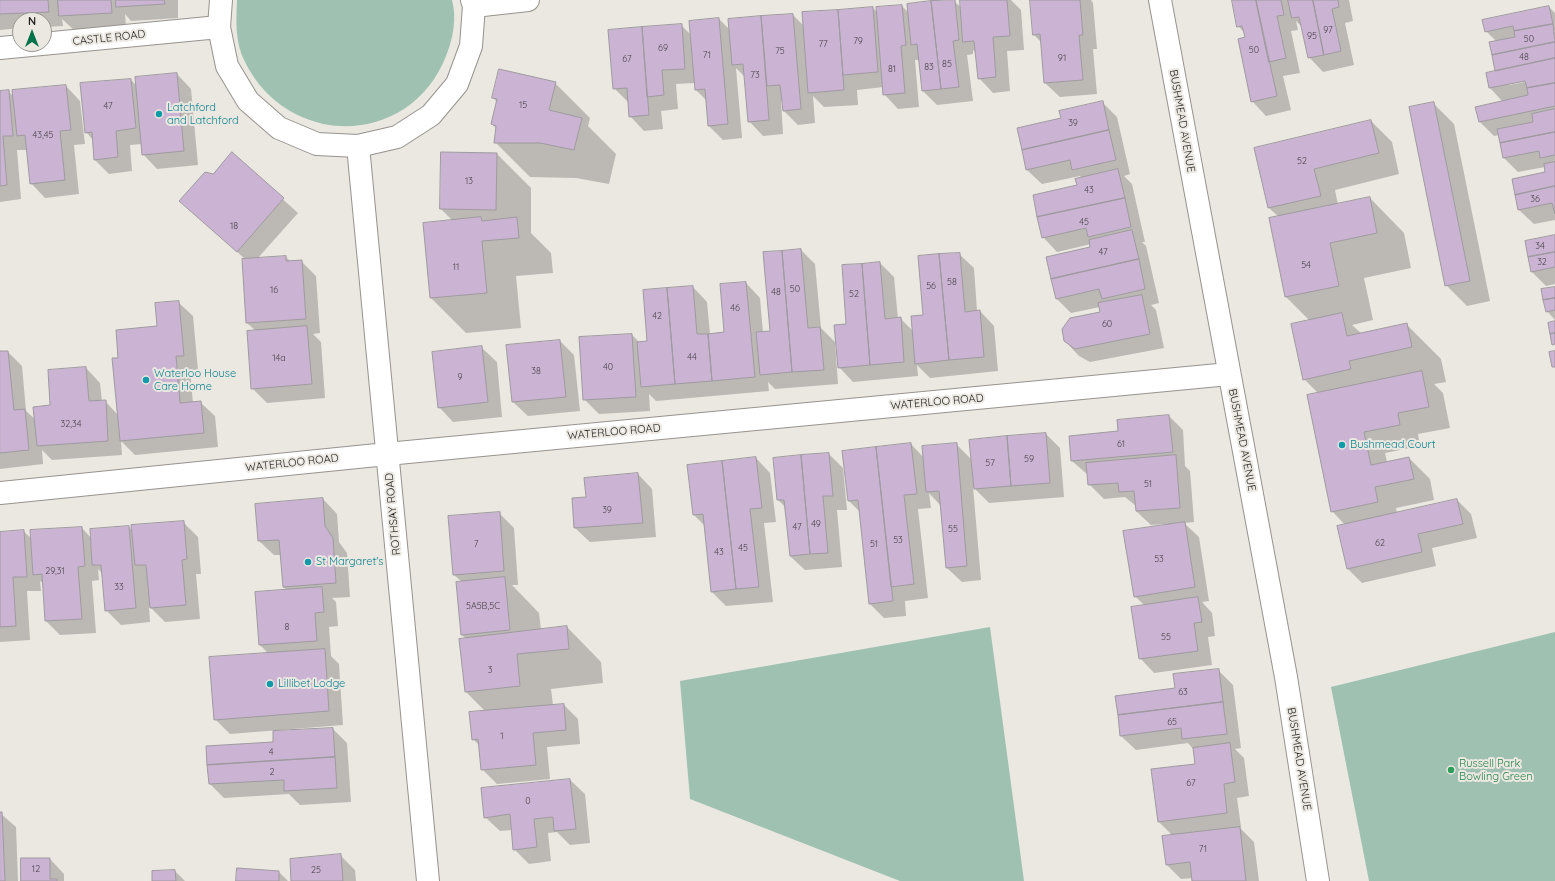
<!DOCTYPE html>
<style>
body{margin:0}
#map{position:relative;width:1555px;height:881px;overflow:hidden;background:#ebe7e1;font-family:Quicksand,sans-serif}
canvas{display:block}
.north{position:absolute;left:12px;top:12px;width:40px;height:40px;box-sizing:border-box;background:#ebe7e1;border:1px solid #999792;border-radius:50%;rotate:0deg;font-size:11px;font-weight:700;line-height:16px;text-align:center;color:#1f1e1c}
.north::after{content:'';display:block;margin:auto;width:14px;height:18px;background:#04734c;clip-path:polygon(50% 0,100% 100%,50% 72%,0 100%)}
</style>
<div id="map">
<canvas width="1555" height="881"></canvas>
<div class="north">N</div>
</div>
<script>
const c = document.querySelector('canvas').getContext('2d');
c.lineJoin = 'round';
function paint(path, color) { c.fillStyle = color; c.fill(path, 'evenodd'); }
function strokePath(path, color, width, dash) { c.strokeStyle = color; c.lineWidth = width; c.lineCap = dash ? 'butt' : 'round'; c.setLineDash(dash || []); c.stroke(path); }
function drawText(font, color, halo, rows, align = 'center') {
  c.font = font + ' Quicksand,sans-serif'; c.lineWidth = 4; c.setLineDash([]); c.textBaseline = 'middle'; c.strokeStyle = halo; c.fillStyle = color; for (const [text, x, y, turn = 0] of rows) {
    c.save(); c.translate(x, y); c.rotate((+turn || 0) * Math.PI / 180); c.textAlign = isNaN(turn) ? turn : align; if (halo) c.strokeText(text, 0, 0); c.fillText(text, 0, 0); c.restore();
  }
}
paint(new Path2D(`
 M237 0H452C457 18 453 39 446 56 410 148 288 149 245 62 235 43 236 21 237 0Z
 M990 627 1024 881H900L690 799 680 681Z
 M1555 632V881H1369L1331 687Z`), '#9fc1b1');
paint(new Path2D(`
 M0 0H178V18L131 21 125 14 126 27 74 30 62 19 63 26 44 27V20H20V28L0 30Z
 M952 0 961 7V0H1011L1021 10 1024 50 1007 51 1010 91 993 93 979 78 977 54 973 50V54L967 55 973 101 937 105 923 91 919 60H915L919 107 898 109 884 94 883 87 857 90 858 105 824 107 813 96 815 123 798 125 783 110V100H781L783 134 763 136 749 121 745 77 736 68 742 138 723 140 709 126 707 101 695 89V83L676 84 678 109 661 111 663 129 644 131 630 116 629 103 614 88 681 25 691 35 719 19 730 30 729 20 793 15 804 26 803 13 873 8 878 13 902 6 909 13 908 5Z
 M1031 0H1091L1093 3 1097 49H1093L1097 94 1060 97 1045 83 1042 43 1034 35Z
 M1233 0H1349L1353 21 1345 23 1354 65 1323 72 1309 57 1302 27 1296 21 1298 30 1291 31 1300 73 1283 76 1291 110 1266 116 1252 101 1246 38 1245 33 1238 26Z
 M1549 7 1555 13V220L1534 224 1519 210 1546 173 1545 167 1518 172 1504 158 1499 135 1494 136 1480 122 1503 102 1490 88 1487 74 1496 72 1490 43 1496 41 1486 31ZM1530 79V81L1509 85 1508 83Z
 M177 74 191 89 198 165 157 169 143 154 142 144 130 145 132 171 109 174 95 160 93 140 86 132 131 80 137 86Z
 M555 83 590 118 588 126 616 154 609 184 576 178 530 177 495 142 496 128 492 124 497 102 493 98Z
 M66 86 80 101 85 144 74 145 79 194 45 198 31 183 28 150H17L21 199 0 202V92H9L14 97Z
 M1102 102 1117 117 1130 174 1124 176 1132 184 1145 242H1142L1146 246 1159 303 1151 305 1156 310 1164 348 1090 362 1079 356 1065 341 1101 313 1100 307 1071 313 1057 299 1091 248V244L1057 252 1043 237 1082 178 1080 176 1042 184 1027 170 1018 129 1062 119Z
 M1433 103 1454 124 1490 301 1467 306 1446 285Z
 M1371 121 1392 142 1399 174 1335 190 1338 205 1370 198 1404 233 1411 268 1364 278 1373 320 1352 325 1362 334 1406 324 1441 359 1446 382 1434 384 1443 393 1450 428 1418 434 1420 446 1385 453 1387 462 1409 458 1430 479 1434 500 1396 508 1397 513 1457 500 1471 514 1477 538 1432 548 1436 566 1362 583 1348 569 1345 525 1332 511 1318 393 1304 379 1310 321 1286 297 1279 217 1269 208 1255 149Z
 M233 154 298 213 257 259 286 257 291 262 301 261 316 276 320 333 313 334 321 342 325 398 267 403 252 388 256 331 247 323 246 260 181 201 214 176Z
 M497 154 531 188V233L551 253 553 273 516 276 521 328 466 333 431 298 453 221 441 209Z
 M1555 236V284L1546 286 1532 272Z
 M801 250 815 264 821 328 835 342 838 384 775 389 768 382 769 391 656 401 649 394 650 411 599 414 584 399 632 335 640 343 648 342 693 287 707 302 710 334 726 333 746 283 760 298 763 333 771 332Z
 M959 254 974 268 977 311H980L994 326 998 371 930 378 917 365 918 376 853 382 839 367 847 325 880 263 894 277 898 319 900 318 913 331 925 316Z
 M1555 288V320L1547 311Z
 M178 302 193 316 198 370H190L193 403 200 402 215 416 218 447 135 455 121 441 122 455 52 460 42 450 43 464 0 469V352H8L22 366 26 411 36 420 51 406 86 368 100 383 102 402 105 401 118 415 119 359 158 327Z
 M560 341 574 355 580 411 528 416 513 402 507 346Z
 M482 348 497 362 502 417 453 422 439 407Z
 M1169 416 1183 430 1185 466 1190 471 1194 522 1184 523 1199 537 1209 601 1202 602 1212 613 1215 636 1208 637 1212 665 1154 673 1140 658 1145 606 1135 596 1166 524 1151 525 1136 511V506L1125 497 1104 499 1089 484 1088 475 1072 461 1119 432Z
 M1046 434 1060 448 1064 497 989 503 973 487 981 580 962 582 947 568 941 506 929 493 931 508 918 509 928 598 905 601 906 616 884 618 870 604 860 512 849 501 844 452 911 444 924 458 956 444 972 460Z
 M829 454 843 468 847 510H837L842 567 805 570 790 556 786 508 778 500Z
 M756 458 770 473 776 522 764 523 773 602 726 606 712 592 705 526 694 515 689 466Z
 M638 474 652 489 656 537 590 542 575 528 587 498Z
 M323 499 337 514 339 542 347 553 350 597 332 598 336 602 338 626 329 627 331 656 339 664 343 725 230 734 215 719 269 654 260 645 256 592 287 590 283 587 281 555H274L259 541Z
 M499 513 514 528 518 585H512L539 613 541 630 567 627 601 662 603 683 551 689 553 705H564L578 719 580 744 547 747 550 779 497 784 482 769 480 746 473 739 485 711 466 692V639L462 635V582L454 575Z
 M183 522 198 537 201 574H196L200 619 165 622 149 606 150 622 121 625 106 610 103 574 98 569 99 580 92 581 96 633 60 635 46 621 44 584 40 581 41 591H27L30 640 0 642V533L23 531 32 539 82 528 91 538 129 527 133 531Z
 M1218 670 1233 685 1241 748 1235 749 1244 758 1249 796 1237 798 1241 827H1239L1254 842 1259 881H1193V878L1181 879 1167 865 1173 836 1158 821 1196 764 1194 750 1188 743 1136 750 1121 736 1176 689Z
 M333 729 347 743 351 802 300 805 289 794 224 798 210 784 274 743Z
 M570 780 585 794 590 843 570 845 557 832 548 833 551 861 529 864 514 849 512 830 500 831 485 817 482 789Z
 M0 813 16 827 18 881H0Z
 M340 855 355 870 356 881H292Z
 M50 859 64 874V881H22Z
 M175 871 185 881H153Z
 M279 872 288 881H237Z`), '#0003');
const building = new Path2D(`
 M0 0H48L49 12 0 14Z
 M58 0H111L112 13 59 16Z
 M116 0H164L165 4 116 7Z
 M955 0 959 40 953 41 959 87 941 89 931 1Z
 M960 0H1007L1010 36 993 37 996 77 978 79 974 41 963 42Z
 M1030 0H1080L1083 35H1079L1083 80 1044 83 1040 34 1033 35Z
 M1232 0H1256L1277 96 1251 102 1238 39 1245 37 1242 26 1237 27Z
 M1256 0H1281L1284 15 1277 16 1286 58 1269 62Z
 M1288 0H1313L1324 55 1308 58 1299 17 1292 18Z
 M1313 0H1338L1339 7 1332 9 1341 51 1324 55Z
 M931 1 941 89 922 91 917 44 911 45 907 4Z
 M902 5 906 45 901 46 905 93 883 95 876 7Z
 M1549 6 1553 24 1514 31 1513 26 1485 32 1482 20Z
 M873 7 878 72 843 75 838 10Z
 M838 10 844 90 808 93 802 12Z
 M793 14 801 109 783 111 780 85 767 86 761 16Z
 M761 16 769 120 748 122 743 64 732 65 728 19Z
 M719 18 728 124 708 126 705 89 695 90 689 21Z
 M682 24 685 69 662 70 664 95 647 97 642 27Z
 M1553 24 1555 42 1492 55 1489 42 1515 37 1514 31Z
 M642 27 649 115 629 117 627 88 613 89 608 30Z
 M1555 42V58L1495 71 1492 55Z
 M1555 58V83L1527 88 1525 81 1489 88 1486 73Z
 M499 69 556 82 549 110 582 118 574 150 540 143H494L496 126 491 124 497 99 492 98Z
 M177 73 184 151 142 155 135 77Z
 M131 79 136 128 116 131 118 157 94 160 92 132 85 133 80 83Z
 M1555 83V106L1479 122 1475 107 1528 95 1527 88Z
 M66 85 71 130 60 131 65 180 30 184 25 135 17 136 12 90Z
 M9 90 13 136H3L7 185 0 186V91Z
 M1103 101 1109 130 1022 150 1017 128 1061 118 1059 111Z
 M1434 102 1470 281 1445 286 1409 107Z
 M1555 109V132L1500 143 1497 129 1533 122 1532 114Z
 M1371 120 1379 153 1314 169 1321 196 1268 208 1254 148Z
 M1109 130 1116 160 1072 170 1070 160 1026 170 1022 150Z
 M1555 132V155L1540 158 1539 151 1503 158 1500 143Z
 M232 152 284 198 237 252 179 201 205 172 213 174Z
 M441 152 497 153 496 210 440 209Z
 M1555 162V186L1515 195 1512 179 1545 172 1544 164Z
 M1118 169 1125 198 1037 217 1033 195 1077 185 1075 179Z
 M1555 186V214L1552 203 1518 210 1515 195Z
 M1370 197 1377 233 1330 243 1339 286 1285 297 1269 218Z
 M1125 198 1131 227 1088 237 1086 228 1042 238 1037 217Z
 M481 217 482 221 517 217 519 238 482 241 487 293 430 298 423 223Z
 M1132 230 1139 259 1051 279 1046 257 1090 247 1089 240Z
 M1555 235V252L1528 257 1525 241Z
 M801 249 808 328 820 327 824 370 792 372 782 251Z
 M782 251 792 372 760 375 756 332 770 331 763 252Z
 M1555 252V267L1531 272 1528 257Z
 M960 253 965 312 980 310 984 357 949 360 939 254Z
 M939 254 949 360 915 364 911 316 923 315 918 256Z
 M286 256V261L302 260 306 319 246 323 242 259Z
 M1139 259 1145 289 1102 299 1099 289 1056 299 1051 279Z
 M880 262 885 319 901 317 904 362 870 365 862 264Z
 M862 264 870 365 838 368 834 325 846 324 842 265Z
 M746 282 755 377 712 381 708 334 724 332 720 284Z
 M693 286 697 334H708L712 381 675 384 667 288Z
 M1555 287V298L1543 300 1541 289Z
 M667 288 675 384 641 387 637 342 647 341 643 290Z
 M1142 295 1150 334 1075 349 1064 341 1062 329 1070 318 1100 312 1098 303Z
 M1555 298V310L1546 312 1543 300Z
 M179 301 184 356H176L180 403 201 401 204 433 120 441 112 358H118L116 330 157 326 155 303Z
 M1342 313 1347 336 1407 323 1412 347 1349 361 1351 369 1303 380 1291 324Z
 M1555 321V333L1550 334 1548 323Z
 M307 326 312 384 251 389 247 331Z
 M1555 333V344L1552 345 1550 334Z
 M632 334 636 397 583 400 579 337Z
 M560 340 566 397 512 402 506 345Z
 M482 346 488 402 438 408 432 352Z
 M0 351H8L14 410 25 409 29 450 0 453Z
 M1555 351V367H1552L1549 352Z
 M86 367 89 401 106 400 108 441 37 446 33 407 50 405 48 370Z
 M1422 371 1429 407 1398 413 1400 425 1364 432 1371 465 1409 457 1414 479 1375 487 1378 502 1331 512 1307 395Z
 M1169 415 1173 452 1071 461 1069 436 1118 431 1117 420Z
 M1046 433 1050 483 1011 486 1007 436Z
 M1007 436 1011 486 974 489 969 440Z
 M911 443 917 494 904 495 914 584 891 587 876 447Z
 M957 443 967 566 946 568 939 491 926 492 922 446Z
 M876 447 893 601 869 604 858 500 848 501 842 451Z
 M829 453 833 496H823L828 553 810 554 801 455Z
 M801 455 810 554 790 556 784 500H777L773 458Z
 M1176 455 1180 508 1136 511 1134 491 1119 492 1118 483 1088 485 1086 463Z
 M756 457 762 508 750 509 759 587 736 589 722 461Z
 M722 461 736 589 711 592 703 514 693 515 687 465Z
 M638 473 643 523 574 528 572 498 586 497 584 478Z
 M323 498 325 526 333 538 336 583 283 587 279 540 258 541 255 504Z
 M1457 499 1463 524 1418 534 1422 552 1347 569 1337 526Z
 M500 512 504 571 453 575 448 516Z
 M184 521 187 559 182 560 186 605 150 608 146 565H135L131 525Z
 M1185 522 1195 587 1134 597 1123 531Z
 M129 526 136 608 105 611 101 565H92L90 529Z
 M82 527 85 566 78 567 82 619 45 621 42 574 33 575 30 530Z
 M24 530 27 577H13L16 626 0 627V532Z
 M505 577 510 630 461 635 456 582Z
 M322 587 324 612 315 613 317 641 259 645 255 592Z
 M1198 597 1202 622 1194 623 1198 651 1139 659 1131 607Z
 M567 626 569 649 517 654 520 686 465 692 459 639Z
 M325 649 329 711 214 720 209 657Z
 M1219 669 1223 702 1118 715 1115 696 1175 688 1173 674Z
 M1223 702 1227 734 1182 739 1181 728 1120 736 1118 715Z
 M564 704 566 730 533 733 536 765 481 770 478 739 472 740 469 712Z
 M333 728 335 757 207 765 206 746 273 742V731Z
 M1230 743 1235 782 1224 784 1227 813 1158 822 1151 769 1195 764 1193 748Z
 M335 757 337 788 284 791V780L209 784 207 765Z
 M570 779 576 829 554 831 553 817 534 819 537 847 513 850 510 814 484 818 481 788Z
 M0 812H2L5 881H0Z
 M1240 827 1246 881H1192L1190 862 1166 865 1162 836Z
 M341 854 343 881H291L290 859Z
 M21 858H50V879H57V881H21Z
 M237 868 279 871V881H236Z
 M175 870 176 881H152V871Z`);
paint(building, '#cbb3d3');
strokePath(building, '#9e9a9f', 1);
const street = new Path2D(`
 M1160 0 1286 677 1318 881
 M358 146 428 881
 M0 493 387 454 1229 374`);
const secondary = new Path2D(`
 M221 0 219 27 227 66 248 101 279 128 317 144 358 146 397 137 431 115 457 84 471 46 474 6 472 0
 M474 6 528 0
 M0 48 219 27`);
strokePath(street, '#97938e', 24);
strokePath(secondary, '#97938e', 24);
strokePath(street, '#fff', 22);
strokePath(secondary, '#fff', 22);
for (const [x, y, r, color] of [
 [159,114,4,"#0f9aa8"],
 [146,380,4,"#0f9aa8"],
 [1342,445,4,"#0f9aa8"],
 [308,562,4,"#0f9aa8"],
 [270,684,4,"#0f9aa8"],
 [1451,770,4,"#2e9e5b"]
]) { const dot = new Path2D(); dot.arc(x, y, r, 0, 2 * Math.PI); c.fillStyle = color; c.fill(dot); strokePath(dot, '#ebe7e1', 1.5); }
drawText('9px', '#4a434a', null, [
 ["97",1328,30],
 ["95",1312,36],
 ["50",1529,39],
 ["79",858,41],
 ["77",823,44],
 ["69",663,48],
 ["50",1254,50],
 ["75",780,51],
 ["71",707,55],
 ["48",1524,57],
 ["91",1062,58],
 ["67",627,59],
 ["85",947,64],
 ["83",929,67],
 ["81",892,69],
 ["73",755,75],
 ["15",523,105],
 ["47",108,106],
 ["39",1073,123],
 ["43,45",43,135],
 ["52",1302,161],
 ["13",469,181],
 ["43",1089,190],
 ["36",1535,199],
 ["45",1084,222],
 ["18",234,226],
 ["34",1540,246],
 ["47",1103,252],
 ["32",1542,262],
 ["54",1306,265],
 ["11",456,267],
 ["58",952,282],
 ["56",931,286],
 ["50",795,289],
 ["16",274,290],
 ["48",776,292],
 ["52",854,294],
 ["46",735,308],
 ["42",657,316],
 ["60",1107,324],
 ["44",692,357],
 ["14a",279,358],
 ["40",608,367],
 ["38",536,371],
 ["9",460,377],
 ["32,34",71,424],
 ["61",1121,444],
 ["59",1029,459],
 ["57",990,463],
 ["51",1148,484],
 ["39",607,510],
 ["49",816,524],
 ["47",797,527],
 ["55",953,529],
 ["53",898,540],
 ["62",1380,543],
 ["7",476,544],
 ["51",874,544],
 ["45",743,548],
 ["43",719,552],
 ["53",1159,559],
 ["29,31",55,571],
 ["33",119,587],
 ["5A5B,5C",483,606],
 ["8",287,627],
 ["55",1166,637],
 ["3",490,670],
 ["63",1183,692],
 ["65",1172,722],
 ["1",502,736],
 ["4",271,752],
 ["2",272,772],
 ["67",1191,783],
 ["0",528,801],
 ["71",1203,849],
 ["12",36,869],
 ["25",316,870]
]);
drawText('11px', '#1f1e1c', '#ebe7e1', [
 ["CASTLE ROAD",109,38,-6],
 ["BUSHMEAD AVENUE",1182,121,80],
 ["WATERLOO ROAD",937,402,-5],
 ["WATERLOO ROAD",614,432,-5],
 ["BUSHMEAD AVENUE",1242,440,79],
 ["WATERLOO ROAD",292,463,-6],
 ["ROTHSAY ROAD",393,514,-95],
 ["BUSHMEAD AVENUE",1299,759,81]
]);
drawText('11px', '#0d838f', '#ebe7e1', [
 ["Latchford",167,108],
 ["and Latchford",167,121],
 ["Waterloo House",154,374],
 ["Care Home",154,387],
 ["Bushmead Court",1350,445],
 ["St Margaret's",316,562],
 ["Lillibet Lodge",278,684]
], 'left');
drawText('11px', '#27864d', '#ebe7e1', [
 ["Russell Park",1459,764],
 ["Bowling Green",1459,777]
], 'left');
</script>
